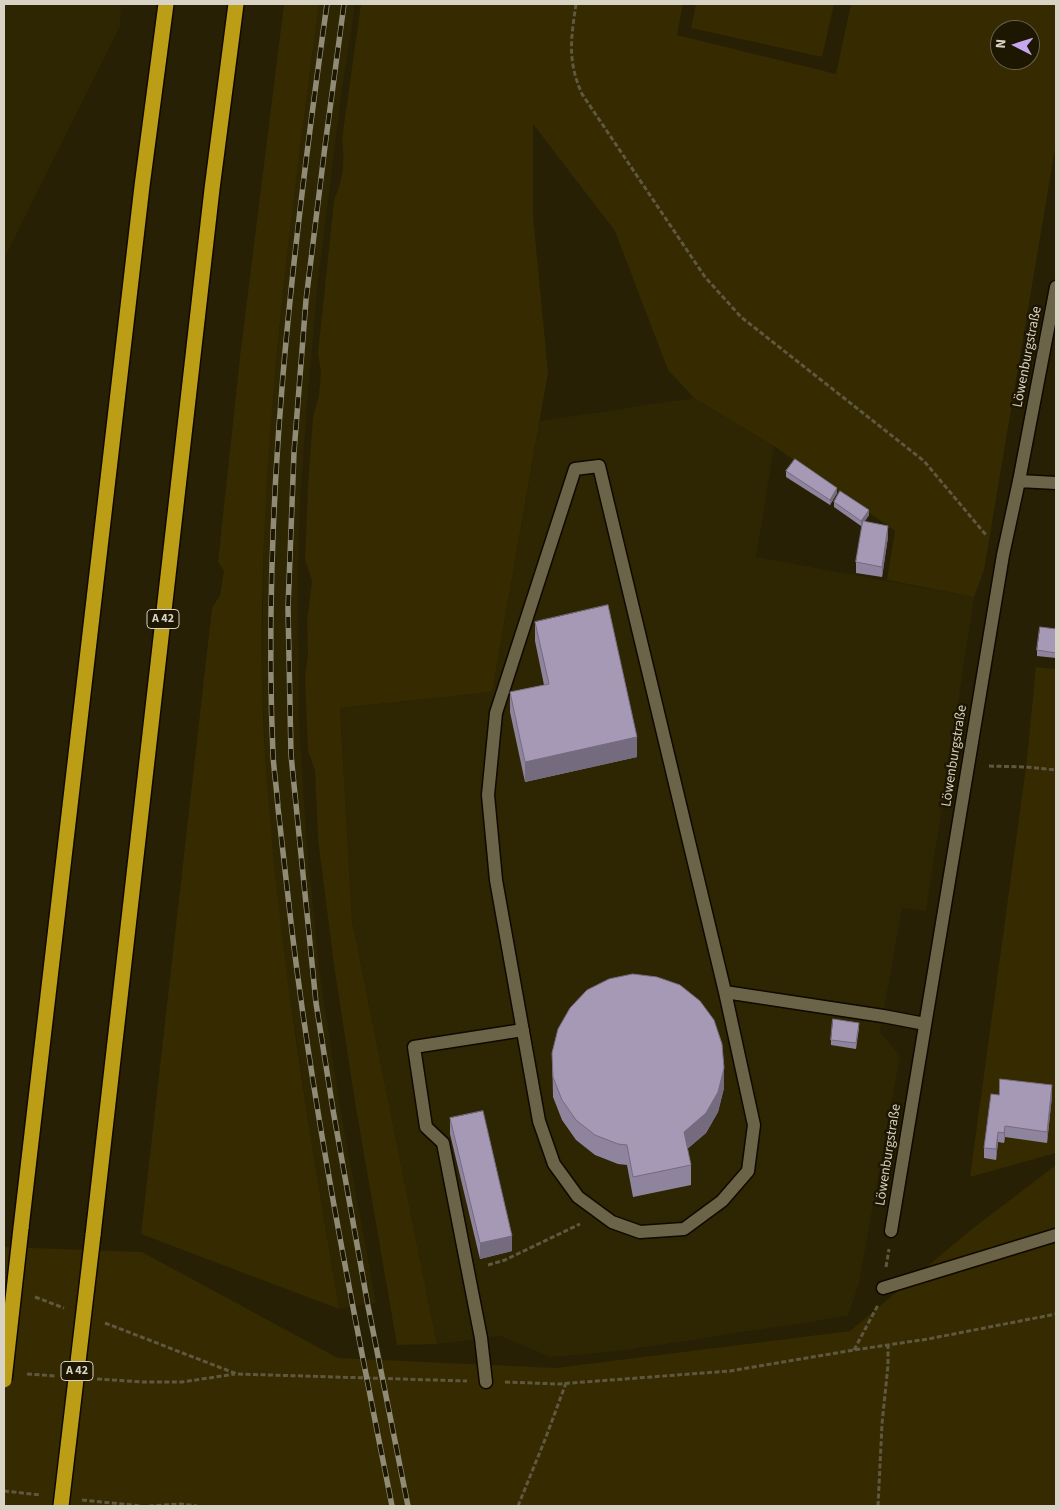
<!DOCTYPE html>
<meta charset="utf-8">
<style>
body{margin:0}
#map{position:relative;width:1060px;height:1510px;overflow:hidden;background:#272005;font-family:"Source Sans 3",sans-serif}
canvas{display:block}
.frame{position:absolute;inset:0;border:5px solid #d8d3c4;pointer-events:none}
.north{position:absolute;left:990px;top:20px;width:50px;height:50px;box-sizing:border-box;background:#1d1600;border:1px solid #68624e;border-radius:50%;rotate:275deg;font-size:14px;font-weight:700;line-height:20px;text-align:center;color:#d8d3c4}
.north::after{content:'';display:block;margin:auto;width:18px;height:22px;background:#c8a6ef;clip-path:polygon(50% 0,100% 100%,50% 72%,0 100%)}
</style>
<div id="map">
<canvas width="1060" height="1510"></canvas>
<div class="frame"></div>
<div class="north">N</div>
</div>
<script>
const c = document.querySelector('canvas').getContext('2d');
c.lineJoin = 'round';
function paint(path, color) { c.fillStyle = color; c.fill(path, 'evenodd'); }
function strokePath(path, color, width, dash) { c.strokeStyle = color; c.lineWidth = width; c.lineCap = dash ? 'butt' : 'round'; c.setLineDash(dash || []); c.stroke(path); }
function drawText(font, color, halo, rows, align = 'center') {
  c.font = font + ' "Source Sans 3",sans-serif'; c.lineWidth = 5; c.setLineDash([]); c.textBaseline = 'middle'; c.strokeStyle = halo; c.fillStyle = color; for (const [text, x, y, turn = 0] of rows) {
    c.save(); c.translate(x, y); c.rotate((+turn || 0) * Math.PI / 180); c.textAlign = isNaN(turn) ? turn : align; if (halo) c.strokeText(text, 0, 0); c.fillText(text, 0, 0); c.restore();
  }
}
paint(new Path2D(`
 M4 4H121L120 26 4 259Z
 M319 4H355L341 96 317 290 306 416 300 502 298 577 299 719 306 834 319 969 340 1107 376 1303 339 1309 313 1151 282 943 267 794 262 681 264 516 272 402 292 206Z
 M694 398 774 446 756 557 974 597 926 911 902 908 880 1032 900 1056 859 1283 848 1316 619 1351 551 1357 500 1336 437 1344 352 921 340 708 492 692 540 421ZM724 1088 718 1112 706 1133 688 1150 618 1164 595 1155 576 1140 562 1120 553 1097Z`), '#2e2502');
paint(new Path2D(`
 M284 4H319C289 228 259 454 262 681 263 745 269 808 275 872 290 1019 315 1164 339 1309L141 1234 212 608 220 595 224 571 218 562 240 357Z
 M361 4H683L677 35 836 74 851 4H1056V143L984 570 974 597 887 580 895 531 774 446 694 398 668 370 615 231 533 124V215L548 373 492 692 340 708 352 921 437 1344 397 1345 355 1102 334 965 318 839 315 771 308 751 305 677 308 654 307 622 312 581 305 560 308 486 313 417 319 395 321 373 318 353 334 201C343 178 345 164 342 139ZM1000 30H1030V60H1000Z
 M696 4H834L822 57 691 28Z
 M1036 667 1056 669V1153L970 1177 1026 767Z
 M1056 1165V1506H4V1247L142 1252 338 1358 556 1368 850 1331 972 1229Z`), '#352a00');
const minor = new Path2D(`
 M1019 481 1056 483
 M725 992 599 466 575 469 496 713 488 795 496 880 539 1121 554 1164 578 1197 612 1222 640 1232 684 1229 722 1201 748 1171 754 1125 725 992 883 1016 925 1024
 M891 1231 1003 555 1019 481 1056 287
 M883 1288 1056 1235
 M486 1382 481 1338 443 1143 426 1127 414 1047 523 1030`);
const highway = new Path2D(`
 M21 1228 142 186 166 4
 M93 1235 212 189 236 4`);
strokePath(minor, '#100900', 15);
strokePath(highway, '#100900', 18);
strokePath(new Path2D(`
 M576 4C571 39 567 60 582 94L705 277 741 317 924 461 986 535
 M989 766 1026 767 1056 770
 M488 1265 505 1260 580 1224
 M886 1267 889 1249
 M35 1297 64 1308
 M105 1323 237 1374 467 1381
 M854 1350 878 1305
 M27 1374 56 1376
 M97 1379 143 1382H182L235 1374
 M505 1382 558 1384 730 1371 854 1350 928 1339 1056 1314
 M4 1491 41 1495
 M82 1500 141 1506
 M149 1506 181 1504 197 1506
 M518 1506 546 1437 566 1383
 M878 1506 882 1424 888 1365V1345`), '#5e5841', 3, [5, 2.5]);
strokePath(minor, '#6c6448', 12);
strokePath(highway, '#bc9d16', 15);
const rail = new Path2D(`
 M327 4C292 252 262 503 273 755 274 772 277 790 278 808 282 843 286 878 290 914 313 1113 353 1309 392 1506
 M344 4 325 146 306 300 294 452 288 608 291 755 316 1003 333 1110 368 1306 408 1506`);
strokePath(rail, '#908b77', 5.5);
strokePath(rail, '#1d1600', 4, [11]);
const highwayBridge = new Path2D(`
 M4 1380 21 1228
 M61 1506 93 1235`);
strokePath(highwayBridge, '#100900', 18, []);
strokePath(highwayBridge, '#bc9d16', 15);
paint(new Path2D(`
 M786 471 837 493 830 505 786 477Z
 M834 502 869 515 865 521 888 537 882 577 856 573V562L862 525 861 526 834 507Z
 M535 622 637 757 525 782 510 712V692L544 685 535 641Z
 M1056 629V658L1037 656V650Z
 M859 1028 856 1049 831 1045V1040Z
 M552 1053 724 1088 718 1112 706 1133 687 1149 691 1165V1185L633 1197 627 1165 618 1164 595 1155 576 1140 562 1120 553 1097Z
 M999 1095 1052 1096 1047 1143 1005 1137 1004 1143 998 1142 996 1160 984 1158V1148Z
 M450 1118 512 1251 480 1259 450 1134Z`), '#8f849d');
paint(new Path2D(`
 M837 488V493L830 505V500Z
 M869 510V515L861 526V521Z
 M888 526V537L882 577V567Z
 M637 737V757L525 782V762Z
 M724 1068V1088L718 1112 706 1133 684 1152V1132Z
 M1052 1085V1096L1047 1143V1132Z
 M1005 1126V1137L1004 1143V1133Z
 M998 1132V1142L996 1160V1149Z
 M512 1236V1251L480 1259V1243Z`), '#746b7f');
const building = new Path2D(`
 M795 459 837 488 830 500 786 471Z
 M840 491 869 510 861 521 834 502Z
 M863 521 888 526 882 567 856 562Z
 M608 605 637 737 525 762 510 692 549 684 535 622Z
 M1040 627 1056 629V653L1037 650Z
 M633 974 657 977 680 985 700 1001 714 1020 722 1044 724 1068 718 1092 706 1113 684 1132 691 1165 633 1177 627 1145 618 1144 595 1135 576 1120 562 1100 553 1077 552 1053 558 1029 570 1008 587 990 609 979Z
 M833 1019 859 1023 856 1043 831 1040Z
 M1000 1079 1052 1085 1047 1132 1005 1126 1004 1133 998 1132 996 1149 984 1148 991 1094 999 1095Z
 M483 1111 512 1236 480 1243 450 1118Z`);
paint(building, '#a699b6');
strokePath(building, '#746b7f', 1);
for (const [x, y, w] of [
 [163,619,32],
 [77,1371,32]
]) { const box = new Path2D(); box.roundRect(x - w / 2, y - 9.5, w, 19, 4); c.fillStyle = '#1d1600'; c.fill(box); strokePath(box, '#d8d3c4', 1); }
drawText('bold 12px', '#d8d3c4', null, [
 ["A 42",163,619],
 ["A 42",77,1371]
]);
drawText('14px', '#d8d3c4', '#1d1600', [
 ["Löwenburgstraße",1028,357,-79],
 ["Löwenburgstraße",955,756,-81],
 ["Löwenburgstraße",889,1155,-81]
]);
</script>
